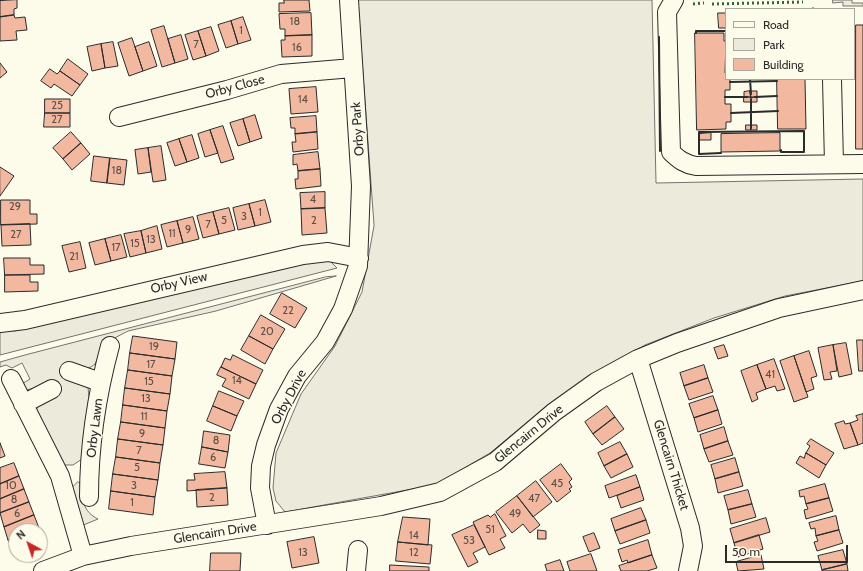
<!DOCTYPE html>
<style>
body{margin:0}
#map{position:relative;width:863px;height:571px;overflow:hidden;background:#fdfbea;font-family:Cabin,sans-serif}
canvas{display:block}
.legend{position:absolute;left:725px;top:8px;width:130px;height:72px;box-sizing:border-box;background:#fdfbea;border:1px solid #a9a89e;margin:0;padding:5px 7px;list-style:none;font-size:12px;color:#2b2b2b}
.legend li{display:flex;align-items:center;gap:8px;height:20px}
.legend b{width:20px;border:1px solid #a9a89e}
.north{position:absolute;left:8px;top:523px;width:40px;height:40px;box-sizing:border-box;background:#fdfbea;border:1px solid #a9a89e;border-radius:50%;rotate:320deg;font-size:11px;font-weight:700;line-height:16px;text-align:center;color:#2b2b2b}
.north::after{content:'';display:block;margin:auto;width:14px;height:18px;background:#c62828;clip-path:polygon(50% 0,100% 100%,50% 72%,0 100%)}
.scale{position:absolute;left:725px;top:545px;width:123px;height:18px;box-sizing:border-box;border:2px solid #2b2b2b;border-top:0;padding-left:5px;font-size:12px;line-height:14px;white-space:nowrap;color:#2b2b2b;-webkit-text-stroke:3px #fdfbea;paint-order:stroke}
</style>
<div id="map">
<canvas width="863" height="571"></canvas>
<ul class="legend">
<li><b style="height:5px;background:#fdfbea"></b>Road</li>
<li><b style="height:11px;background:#ecebdb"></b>Park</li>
<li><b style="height:11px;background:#f2b8a0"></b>Building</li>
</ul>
<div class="north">N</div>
<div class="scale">50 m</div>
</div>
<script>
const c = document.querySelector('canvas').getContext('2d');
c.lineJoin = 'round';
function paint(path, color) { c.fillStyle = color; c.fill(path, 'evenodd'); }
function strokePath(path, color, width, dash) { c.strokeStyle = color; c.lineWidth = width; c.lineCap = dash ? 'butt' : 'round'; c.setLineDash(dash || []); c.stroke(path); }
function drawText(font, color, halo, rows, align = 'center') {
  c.font = font + ' Cabin,sans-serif'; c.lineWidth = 3; c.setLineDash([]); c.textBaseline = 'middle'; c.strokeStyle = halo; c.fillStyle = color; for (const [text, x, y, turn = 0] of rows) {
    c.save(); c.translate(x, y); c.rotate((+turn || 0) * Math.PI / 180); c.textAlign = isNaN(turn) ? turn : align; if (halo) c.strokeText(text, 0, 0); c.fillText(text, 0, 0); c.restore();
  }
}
const green = new Path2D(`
 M358 0H652L656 183 863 179V281L785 296 714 318 645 345 595 373 546 407 490 453 435 485 285 512 276 501 273 488 276 453 301 394 335 346 362 292 374 226Z
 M833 0H852V3H863V6H843V2L833 3Z
 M329 260 337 268 0 355V329L15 331 290 261Z
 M336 276 216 311 128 331 105 343 95 364 91 367 86 368 89 397 82 459 73 465H64L36 414 37 408 51 381 36 388 26 390 20 385 30 379 22 363 12 368 6 365 0 367V362L25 355 325 277Z
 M78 482 80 483C82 499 83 512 98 519L81 526 72 488Z`);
paint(green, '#ecebdb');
strokePath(green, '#74746e', 1);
const building = new Path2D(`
 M17 0V8L14 9V15L0 17V1Z
 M284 0H309L310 11 279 12V3H284Z
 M311 13 312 35 285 36V29H280L279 14Z
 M718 13H726V28H719Z
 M14 15 15 18 25 17 27 30 16 31 17 40 0 41V17Z
 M243 17 251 40 238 44 231 21Z
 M231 21 238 44 226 48 218 25Z
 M856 25H863V149H856Z
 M164 26 175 63 162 67 151 30Z
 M211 27 219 51 206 56 198 31Z
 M198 31 206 56 193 60 185 35Z
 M695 33H724V41H726L725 73H726V79H730V90H725V104H731V122H726V129L697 130Z
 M181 35 188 59 175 63 168 39Z
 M312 35V56L282 57 281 40H285V36Z
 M132 38 143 71 129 76 118 43Z
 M113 42 118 66 105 68 101 44Z
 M149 42 157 66 143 71 135 47Z
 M101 44 105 68 92 71 87 47Z
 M68 59 88 74 80 85 60 71Z
 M0 63 7 72 0 78Z
 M50 69 57 74 60 71 80 85 72 96 54 84 51 88 41 81Z
 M777 79H805L806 129H778Z
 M316 87 318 112 291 114 289 89Z
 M750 91 751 97H744V92Z
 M750 91H757V97H751Z
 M744 97H751V102H744Z
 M757 97V102H751V98Z
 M45 99H70V113H45Z
 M45 113H70V127H44Z
 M255 115 262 138 250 142 243 119Z
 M316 116 317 132 295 134V128H291L290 118Z
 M243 119 250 142 238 146 230 123Z
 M746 125H751V130H746Z
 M751 125H757V130H751Z
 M223 126 234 159 221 163 210 130Z
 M210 130 218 153 205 157 198 134Z
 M71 132 81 143 63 159 53 148Z
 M317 132 318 149 293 152 292 142H296L295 134Z
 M711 133V140H699V134Z
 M780 133V151L721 152V134Z
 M192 135 199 158 187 162 179 139Z
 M179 139 187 162 175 166 167 143Z
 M81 143 90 154 72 170 63 159Z
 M161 146 166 180 153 182 148 148Z
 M148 148 151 172 138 174 135 150Z
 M318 152 320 169 298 171 297 164 293 165V155Z
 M94 156 110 158 107 183 91 181Z
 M110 158 127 160 124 185 107 183Z
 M0 167 14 176 0 196Z
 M320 169 321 186 296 189 295 179H298V171Z
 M325 192V208L301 209 300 193Z
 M1 200H30V214H37V224L1 225Z
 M265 200 271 222 255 226 249 204Z
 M249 204 255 226 238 230 233 208Z
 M229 208 235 230 219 234 213 212Z
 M325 208 327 233 302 235 301 209Z
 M213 212 219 234 203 238 197 216Z
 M193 217 199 239 183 243 177 221Z
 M177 221 183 243 167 247 161 225Z
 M30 224 31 245 2 246 1 225Z
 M157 226 162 249 146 253 141 231Z
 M141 231 146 253 130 257 124 234Z
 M121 235 127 257 111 261 105 239Z
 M105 239 111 261 95 265 89 243Z
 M80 242 86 268 69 272 62 246Z
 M4 258H30V265H44V274L5 275Z
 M5 275H30V282H38V291L5 292Z
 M282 293 307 308 295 328 270 314Z
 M261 315 285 329 273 349 249 336Z
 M133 336 177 342 175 359 130 353Z
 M249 336 273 349 265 364 241 350Z
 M857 340H863V371H859Z
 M846 343 852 374 839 377 833 345Z
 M724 345 728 356 718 359 714 348Z
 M833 345 837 371 830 372 832 379 824 380 818 348Z
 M809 351 817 376 811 378 814 389 806 392 794 356Z
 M130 353 175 359 172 376 128 370Z
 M233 355 263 370 256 384 221 367 225 358 230 360Z
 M794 356 808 397 794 402 780 361Z
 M774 359 785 389 777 391 775 386 766 389 757 365Z
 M704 365 708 378 684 386 680 373Z
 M757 365 766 389 756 393 758 399 752 402 741 371Z
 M221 367 256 384 249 399 222 386 226 379 217 375Z
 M128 370 172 376 170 394 125 388Z
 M708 378 713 392 689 400 684 386Z
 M125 388 170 394 167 411 123 405Z
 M219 391 244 401 237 416 213 406Z
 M713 396 718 410 694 418 689 404Z
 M123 405 167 411 165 428 121 422Z
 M213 406 237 416 231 431 207 421Z
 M607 406 615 417 593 434 585 422Z
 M718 410 722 424 698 432 694 418Z
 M863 414V443L858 445 850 423 858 420 856 416Z
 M615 417 624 429 602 445 593 434Z
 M844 421 845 424 850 423 858 445 844 449 835 424Z
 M121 422 165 428 163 445 118 439Z
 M724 427 728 441 704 449 700 435Z
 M204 431 230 435 228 452 202 447Z
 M118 439 163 445 160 463 116 457Z
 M811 439 834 453 826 465 806 453 810 446 807 444Z
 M728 441 733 455 709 462 704 449Z
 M620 442 627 454 604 466 598 453Z
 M0 443 5 456 0 458Z
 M202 447 228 452 225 468 199 464Z
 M806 453 826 465 819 478 796 463 800 456 804 458Z
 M627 454 633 467 611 478 604 466Z
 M116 457 160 463 158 480 113 474Z
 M735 458 739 472 715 479 711 465Z
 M14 463 19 476 0 484V468Z
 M561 464 572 479 569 482 572 487 569 489 571 491 557 502 540 480Z
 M225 472 227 488 187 491V480H195L194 474Z
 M739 472 743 486 718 493 715 479Z
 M113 474 158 480 155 497 111 491Z
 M636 475 640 487 609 498 605 486Z
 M19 476 24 489 0 499V484Z
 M536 481 552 502 533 517 517 496Z
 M825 484 829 498 806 504 804 496 800 497 799 491Z
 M640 487 644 500 621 508 617 496Z
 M227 488 228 505 197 507 196 490Z
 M24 489 29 502 0 513V499Z
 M748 490 752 504 728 510 724 496Z
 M111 491 155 497 153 515 109 509Z
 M517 496 540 525 530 533 523 524 512 533 496 512Z
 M829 498 833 511 806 519 804 510 808 509 806 504Z
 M29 502 34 515 4 527 0 513Z
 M752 504 756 517 731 524 728 510Z
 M641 508 646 520 615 531 611 519Z
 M495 514 506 536 500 539 505 548 489 555 473 522 488 515 490 517Z
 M34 515 39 528 32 531H16V537L8 540 4 527Z
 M836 516 839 530 816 536 815 528 811 529 809 523Z
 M403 517 430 519 428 545 398 542Z
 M766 518 770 532 734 543 730 529Z
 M646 520 650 533 620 544 615 531Z
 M474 525 485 547 473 553 478 562 468 567 452 535Z
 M39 528 44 541 40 543V531H32Z
 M538 530 546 531V539H538Z
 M839 530 843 543 817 551 814 542 818 541 816 536Z
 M594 533 600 548 589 552 583 537Z
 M759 535 763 549 738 557 734 543Z
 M16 537V552L14 553 8 540Z
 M314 537 319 563 292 568 287 542Z
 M648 540 652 555 628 563 627 560 622 562 618 550Z
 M398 542 432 545 430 564 396 561Z
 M843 550 847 564 822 570 818 556Z
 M211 553H241L240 571H210Z
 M591 554 597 571H570L567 562Z
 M652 555 657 568 647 571H621L619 566Z
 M761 555 764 569 738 571 736 562Z
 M560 560 564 571H547L545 565Z
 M847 564 848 571H822V570Z
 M390 565 429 567V571H390Z`);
paint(building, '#f2b8a0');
strokePath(building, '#2b2b2b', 1);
const minor = new Path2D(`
 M674 0 667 12 671 152C679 160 685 164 696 166L863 164
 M832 79 834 164
 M119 117 227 90 281 74 353 68
 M0 323 25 320 303 255 328 252 359 258
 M638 359 690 528 693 546 688 571
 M69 371 100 382
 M11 379 60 476 83 556
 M23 404 52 389
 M89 497C89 446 97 394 110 346
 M267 525 260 488 261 466 266 445 279 409 297 376 325 342 343 309 358 266 361 186 349 0
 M43 571 83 556 131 546 381 506 440 492 495 462 554 412 596 382 638 359 677 343 779 308 863 290
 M356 571 358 550`);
strokePath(minor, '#2b2b2b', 20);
strokePath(minor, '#fdfbea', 18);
strokePath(new Path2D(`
 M693 4 704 3
 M712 4 803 2
 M812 9H817`), '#34623c', 3, [2, 3]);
strokePath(new Path2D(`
 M779 9H802
 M696 33V31H726
 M659 37 660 151
 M750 79 751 94
 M730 82 777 81
 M725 97H747
 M755 97 777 96
 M751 100V128
 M731 113 778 111
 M721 153 699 154V132L804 131V152H781V150`), '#2b2b2b', 2);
drawText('11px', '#5d4e48', null, [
 ["18",295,22],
 ["1",241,31],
 ["7",196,45],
 ["16",297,48],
 ["14",303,100],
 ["25",57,106],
 ["27",57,120],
 ["18",117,171],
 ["4",313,200],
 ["29",15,207],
 ["1",260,213],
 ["3",244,217],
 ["5",224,221],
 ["2",314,221],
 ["7",208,225],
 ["9",188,230],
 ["11",172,234],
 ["27",16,235],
 ["13",151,240],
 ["15",135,244],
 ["17",116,248],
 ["21",74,257],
 ["22",288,311],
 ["20",267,332],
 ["19",154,347],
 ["17",151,365],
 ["41",770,375],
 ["14",237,381],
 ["15",149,382],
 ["13",146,399],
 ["11",144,417],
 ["9",142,434],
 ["8",216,441],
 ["7",139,451],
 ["6",213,458],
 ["5",137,468],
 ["45",557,484],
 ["10",11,486],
 ["3",134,486],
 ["2",212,498],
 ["47",534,499],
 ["8",14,500],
 ["1",132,503],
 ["6",17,514],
 ["49",515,514],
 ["51",490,530],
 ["14",414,536],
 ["53",469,541],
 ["13",303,553],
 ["12",414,553]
]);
drawText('13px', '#2b2b2b', '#fdfbea', [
 ["Orby Close",235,87,-15],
 ["Orby Park",358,129,-94],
 ["Orby View",179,283,-13],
 ["Orby Drive",289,397,-62],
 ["Orby Lawn",95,428,-83],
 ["Glencairn Drive",529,434,-39],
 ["Glencairn Thicket",671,465,73],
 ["Glencairn Drive",215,533,-9]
]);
</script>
